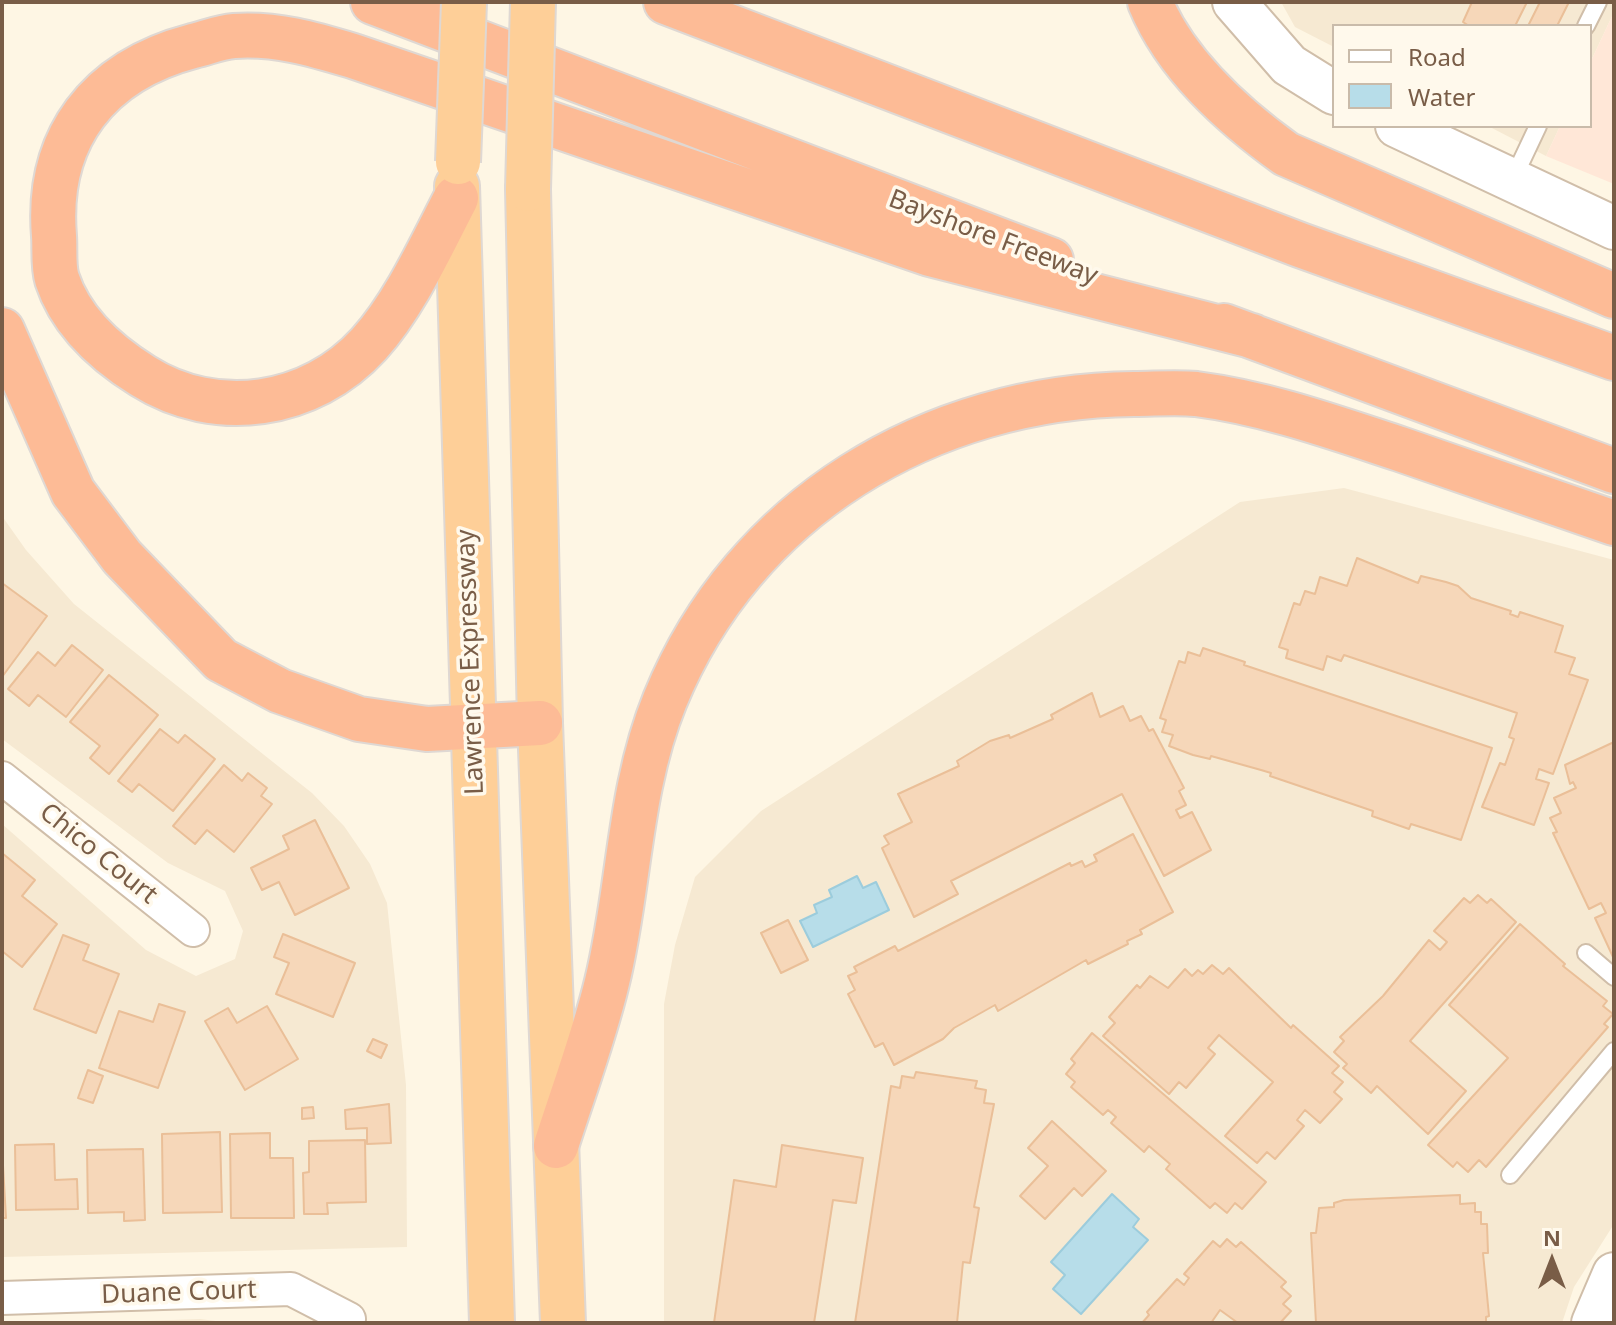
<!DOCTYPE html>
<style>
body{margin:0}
#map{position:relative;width:1616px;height:1325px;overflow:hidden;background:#fef6e4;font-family:"Noto Sans",sans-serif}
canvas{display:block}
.frame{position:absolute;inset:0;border:4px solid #795d47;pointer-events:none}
.legend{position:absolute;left:1332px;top:24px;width:260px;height:104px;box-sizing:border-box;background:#fff9ec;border:2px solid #c9bbaa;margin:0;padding:10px 14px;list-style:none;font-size:24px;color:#795d47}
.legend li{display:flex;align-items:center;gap:16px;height:40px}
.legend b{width:40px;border:2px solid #c9bbaa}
.north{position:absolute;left:1512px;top:1221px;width:80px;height:80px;-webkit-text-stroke:6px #fff9ec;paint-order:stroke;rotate:0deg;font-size:22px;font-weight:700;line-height:32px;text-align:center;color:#795d47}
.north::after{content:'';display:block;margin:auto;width:28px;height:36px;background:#795d47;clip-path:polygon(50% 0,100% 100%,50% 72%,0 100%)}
</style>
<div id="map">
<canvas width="1616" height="1325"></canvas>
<div class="frame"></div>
<ul class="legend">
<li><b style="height:10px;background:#fff"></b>Road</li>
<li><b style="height:22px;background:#b7dde9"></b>Water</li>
</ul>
<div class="north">N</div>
</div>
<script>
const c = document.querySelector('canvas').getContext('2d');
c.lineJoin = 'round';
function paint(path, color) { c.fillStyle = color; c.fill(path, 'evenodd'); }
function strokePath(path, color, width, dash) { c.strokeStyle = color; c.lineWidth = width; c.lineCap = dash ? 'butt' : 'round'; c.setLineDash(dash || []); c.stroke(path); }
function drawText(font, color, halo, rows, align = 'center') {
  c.font = font + ' "Noto Sans",sans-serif'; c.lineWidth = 7; c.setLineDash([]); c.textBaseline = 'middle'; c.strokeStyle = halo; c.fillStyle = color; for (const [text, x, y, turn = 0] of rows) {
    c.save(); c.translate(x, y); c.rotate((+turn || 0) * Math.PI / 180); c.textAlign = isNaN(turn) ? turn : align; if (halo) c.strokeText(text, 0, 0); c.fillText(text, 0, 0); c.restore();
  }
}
paint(new Path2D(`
 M1281 2H1614V12L1590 63V26H1334V47L1295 27Z
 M1488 126H1560L1546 156Z
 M1344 488 1614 560V1224L1574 1287 1562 1323H664V1004L675 945 695 877 761 811 1240 502Z
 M2 516 26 550 74 604 312 793 344 826 370 864 387 903 406 1085 407 1247 2 1257V824L146 950 196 976 235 959 243 931 225 891 168 863 2 739Z
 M200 1319 231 1323H85Z`), '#f6e9d2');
paint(new Path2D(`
 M1614 12V184L1546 156 1560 126H1590V63Z`), '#ffe7d7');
const water = new Path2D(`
 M857 876 863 888 876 882 889 910 813 947 800 921 817 913 814 905 832 897 829 890Z
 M1112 1194 1139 1219 1133 1227 1148 1240 1081 1314 1053 1289 1065 1275 1051 1262Z`);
paint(water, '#b7dde9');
strokePath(water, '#9cccdc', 2);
const building = new Path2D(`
 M1472 2H1527L1515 26H1469L1463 22Z
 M1540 2H1569L1557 26H1528Z
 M1357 558 1418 583 1421 576 1446 582 1458 586 1471 598 1511 611 1510 614 1518 617 1520 612 1563 626 1555 652 1575 658 1569 674 1588 680 1553 774 1539 769 1536 779 1549 783 1534 825 1482 807 1500 763 1505 765 1514 739 1509 737 1517 713 1344 655 1341 661 1327 656 1323 670 1286 658 1288 650 1279 647 1294 603 1300 605 1305 591 1315 594 1320 577 1347 586Z
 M2 583 47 616 2 677Z
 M72 645 103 670 66 717 38 695 29 706 8 689 38 652 55 666Z
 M1203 648 1245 662 1244 665 1492 748 1461 840 1411 824 1409 829 1372 816 1373 811 1270 776 1271 773 1261 770 1211 756 1210 759 1193 755 1169 746 1173 735 1162 732 1166 720 1160 718 1179 661 1185 663 1188 652 1200 656Z
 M109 675 158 715 109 774 90 758 100 746 70 722Z
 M1092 693 1100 717 1123 706 1130 721 1141 716 1149 731 1153 729 1184 788 1179 791 1186 805 1176 810 1180 818 1192 812 1211 850 1164 876 1122 794 951 881 958 894 914 917 882 848 889 844 884 836 912 822 898 794 959 766 957 761 990 741 1009 735 1010 738 1053 719 1051 715Z
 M160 729 178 743 185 735 215 759 173 811 139 784 132 792 118 781Z
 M1614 742V956L1613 957 1595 918 1606 913 1601 903 1589 909 1553 833 1557 832 1550 818 1561 813 1554 798 1576 788 1573 782 1570 784 1565 765Z
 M224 765 242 781 248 773 267 788 261 796 272 804 234 852 207 830 195 844 173 826Z
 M315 820 349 888 295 915 279 882 262 890 251 868 289 849 283 836Z
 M1133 834 1173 912 1140 930 1142 934 1127 941 1128 944 1088 964 1086 960 998 1011 995 1005 954 1028 943 1039 894 1065 883 1043 875 1047 848 994 855 990 848 976 857 972 854 967 895 946 898 951 1070 863 1071 866 1082 861 1085 867 1097 861 1094 855Z
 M2 853 35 880 22 896 57 924 22 967 2 951Z
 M1478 895 1487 903 1491 899 1516 922 1410 1041 1466 1091 1428 1134 1377 1086 1371 1093 1343 1068 1347 1064 1334 1052 1344 1041 1340 1037 1383 996 1429 940 1440 950 1447 942 1434 931 1464 898 1470 903Z
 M788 920 808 960 781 973 761 933Z
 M1520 924 1565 964 1563 966 1607 1001 1603 1006 1613 1014 1604 1024 1608 1027 1486 1167 1479 1160 1468 1172 1457 1162 1453 1167 1428 1145 1508 1058 1449 1005Z
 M283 934 355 963 333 1017 276 994 289 963 274 957Z
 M63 935 89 945 83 960 119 974 96 1033 34 1009Z
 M1212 965 1223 974 1229 968 1291 1028 1293 1025 1339 1066 1332 1073 1343 1082 1334 1092 1342 1099 1320 1123 1305 1110 1297 1120 1304 1126 1275 1159 1267 1152 1257 1163 1225 1136 1273 1082 1219 1035 1208 1048 1215 1054 1186 1088 1179 1082 1169 1094 1103 1036 1115 1023 1109 1017 1137 985 1140 988 1150 976 1168 988 1185 969 1192 976 1198 970 1203 974Z
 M159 1004 185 1012 158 1088 99 1068 119 1011 153 1022Z
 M267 1006 298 1059 245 1090 205 1021 228 1008 237 1023Z
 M1092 1033 1266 1182 1242 1209 1235 1203 1227 1213 1215 1203 1210 1208 1166 1169 1170 1164 1149 1146 1144 1152 1111 1123 1116 1117 1108 1110 1103 1115 1071 1087 1075 1082 1066 1074 1075 1063 1071 1059Z
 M373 1039 387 1045 381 1058 367 1051Z
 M88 1070 103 1076 93 1103 78 1098Z
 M916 1072 977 1081 975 1088 986 1090 984 1103 994 1104 974 1207 979 1208 970 1263 963 1262 957 1323H855L891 1086 900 1088 902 1076 914 1078Z
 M389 1104 391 1143 367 1144V1128L346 1129 345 1110Z
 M313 1107 314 1118 302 1119V1108Z
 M1052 1121 1106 1171 1082 1196 1074 1188 1045 1219 1020 1196 1048 1166 1028 1148Z
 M220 1132 222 1212 163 1213 162 1134Z
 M270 1133V1158H293L294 1218H231L230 1134Z
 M365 1140 366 1202 327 1203 328 1214H304L303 1173 309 1172V1141Z
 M54 1144 55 1180 77 1179 78 1209 16 1210 15 1145Z
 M782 1145 863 1158 856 1203 833 1200 814 1323H714L734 1180 776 1187Z
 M2 1148 6 1218H2Z
 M143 1149 145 1220 124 1221V1212L88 1213 87 1150Z
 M1460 1195V1204L1475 1203V1212H1481V1224H1487L1488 1253H1483L1489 1316 1486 1317V1323H1316L1311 1233H1316L1319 1208 1334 1207V1203L1344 1200Z
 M1227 1239 1236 1247 1241 1242 1286 1282 1281 1287 1291 1296 1283 1304 1291 1311 1280 1323H1238L1220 1310 1211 1323H1142L1149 1315 1147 1312 1177 1279 1184 1285 1189 1278 1184 1274 1213 1241 1220 1247Z`);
paint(building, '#f6d7b9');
strokePath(building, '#eabf98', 2);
const service = new Path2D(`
 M1586 26 1598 2
 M1513 179 1538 126
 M1586 953 1614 977
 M1510 1175 1614 1051`);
const minor = new Path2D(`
 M2 778 193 930
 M2 1298 291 1289 349 1319`);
const tertiary = new Path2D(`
 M1234 2 1289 65 1334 93
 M1397 126 1614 228
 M1593 1323 1614 1274`);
const trunk = new Path2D(`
 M457 186 492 1323
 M528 189 540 723 563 1323`);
const motorway = new Path2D(`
 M373 2 1051 260
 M666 2 1300 245 1614 358
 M1150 2C1176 65 1232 115 1286 154L1614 296
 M456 198C431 246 405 304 369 344 311 408 216 422 143 376 106 353 71 322 57 279 53 266 55 249 54 236 46 138 98 71 193 46 206 43 220 37 234 36 276 33 313 44 353 56L930 254 1252 336
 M1224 326 1614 471
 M2 330 73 492 122 557 221 660 280 691 359 719 427 729 540 723
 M556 1146C573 1092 594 1037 607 982 630 888 628 791 665 700 744 507 930 396 1134 394 1154 394 1176 392 1196 394 1266 403 1333 427 1400 449 1471 474 1543 498 1614 523`);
strokePath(service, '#d0bea9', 20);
strokePath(minor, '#d0bea9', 36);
strokePath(tertiary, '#d0bea9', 46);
strokePath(trunk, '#dfd8d3', 48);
strokePath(motorway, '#dfd8d3', 48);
strokePath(service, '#fff', 16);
strokePath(minor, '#fff', 32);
strokePath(tertiary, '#fff', 42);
strokePath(trunk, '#fecf98', 44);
strokePath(motorway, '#fdbb96', 44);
const trunkBridge = new Path2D(`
 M458 162 464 2
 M528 189 533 2`);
strokePath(trunkBridge, '#dfd8d3', 48, []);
strokePath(trunkBridge, '#fecf98', 44);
drawText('26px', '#795d47', '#fff9ec', [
 ["Bayshore Freeway",993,238,21],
 ["Lawrence Expressway",471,662,-92],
 ["Chico Court",98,854,39],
 ["Duane Court",179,1293,-2]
]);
</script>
